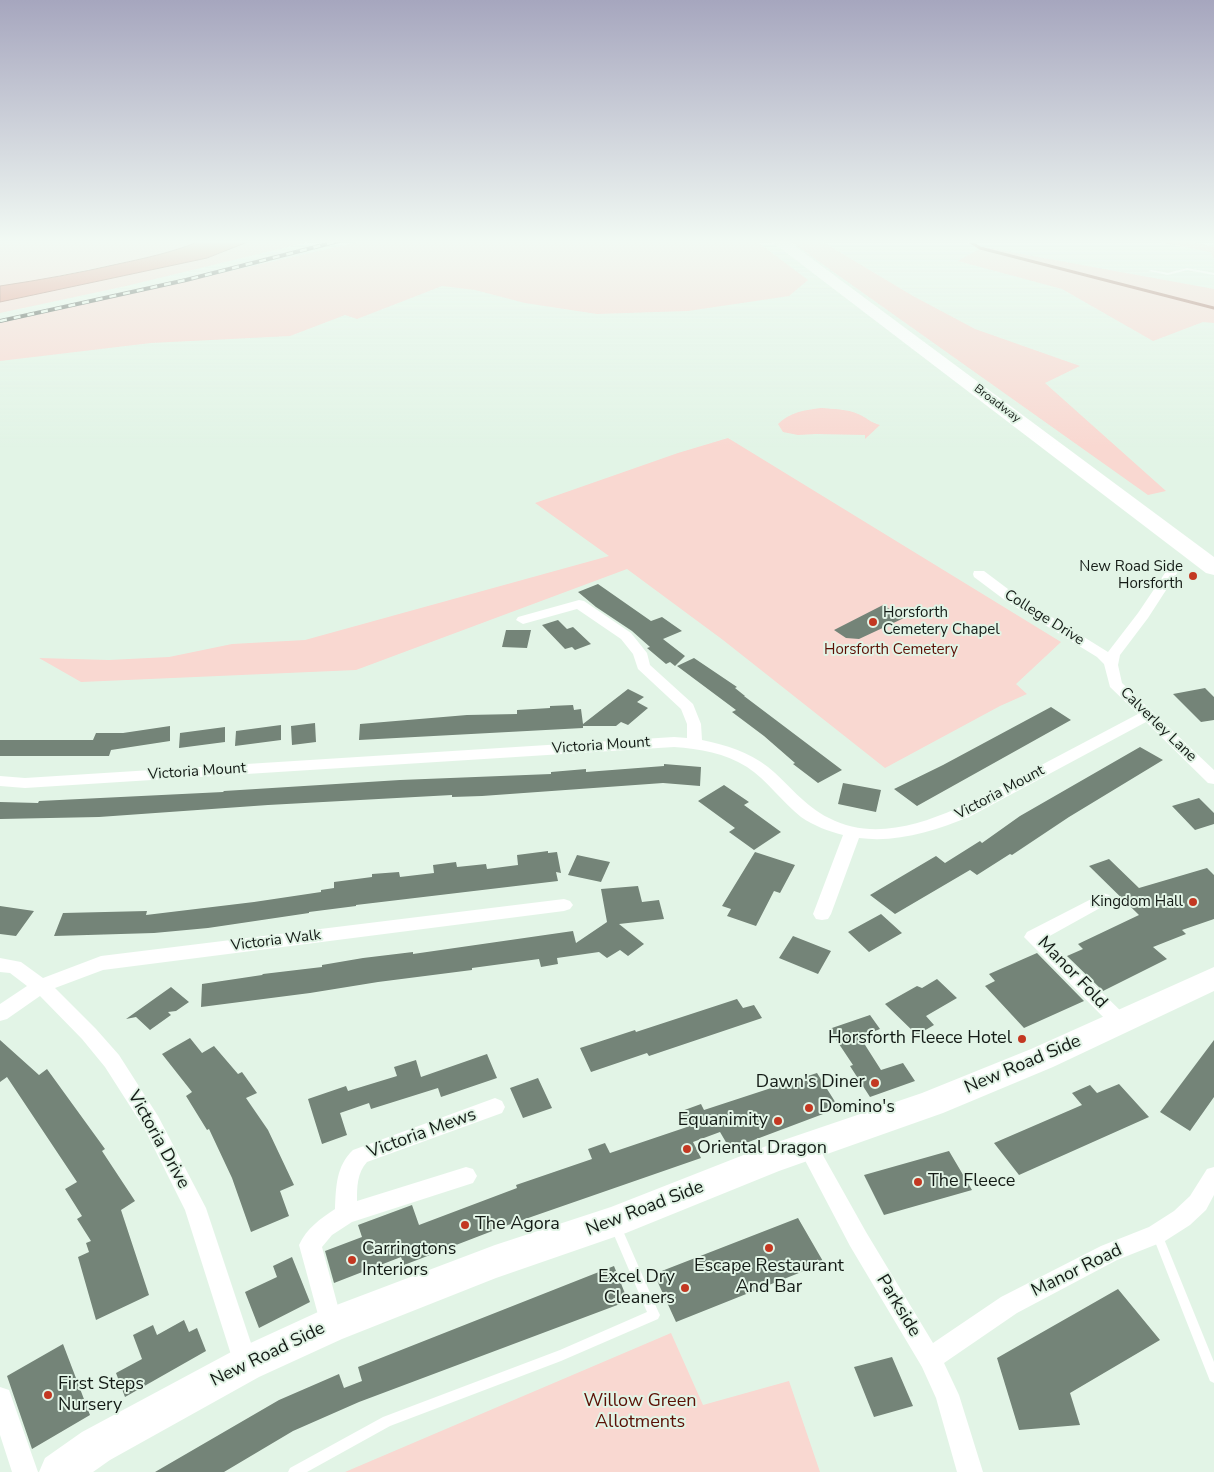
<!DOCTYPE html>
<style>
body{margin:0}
canvas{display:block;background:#e2f4e6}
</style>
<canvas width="1214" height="1472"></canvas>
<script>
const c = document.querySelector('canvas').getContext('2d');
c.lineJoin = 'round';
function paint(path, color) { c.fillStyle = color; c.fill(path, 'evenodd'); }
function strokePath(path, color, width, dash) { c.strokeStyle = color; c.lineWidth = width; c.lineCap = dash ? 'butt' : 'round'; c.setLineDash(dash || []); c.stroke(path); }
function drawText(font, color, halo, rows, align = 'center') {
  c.font = font + ' "Nunito Sans",sans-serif'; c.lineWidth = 4; c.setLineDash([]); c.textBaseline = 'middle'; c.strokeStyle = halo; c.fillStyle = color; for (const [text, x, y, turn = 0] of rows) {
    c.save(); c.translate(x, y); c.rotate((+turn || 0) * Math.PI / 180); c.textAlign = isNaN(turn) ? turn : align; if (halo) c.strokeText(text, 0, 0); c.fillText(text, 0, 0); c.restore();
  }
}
paint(new Path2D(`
 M0 241H213L198 247 0 288Z
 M250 241H312L126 286 0 313V302L207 258Z
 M363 241H756L808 280 789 296 688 311 597 314 525 303 475 290 442 286 357 319 345 315 290 336 151 343 0 361V323Z
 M790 241H821L913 296 975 329 1080 366 1045 383 1166 491 1148 495Z
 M1155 241H1188L1214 247V258L1210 252Z
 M983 247 1214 289V323L1203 322 1153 341 1062 289 958 261Z
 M821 408C833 409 847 409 858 414 866 417 871 423 880 425L865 439V435L816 434 798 435 783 432 778 424C790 412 805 410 821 408Z
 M728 438 1061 642 1016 684 1027 694 1000 706 885 768 723 640 627 569 356 670 81 682 39 658 109 660 169 657 232 644 305 640 609 556 535 503 678 453Z
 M671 1333 703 1405 789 1381 820 1472H345Z`), '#f9d8d1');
const water = new Path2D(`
 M200 241H250L207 258 0 302V286C40 280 79 273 118 264 146 258 174 252 200 241Z`);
paint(water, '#e49080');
strokePath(water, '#a66d60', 1);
strokePath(new Path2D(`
 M969 241 980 248 1214 308`), '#a66d60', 3);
paint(new Path2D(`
 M598 584 651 621 662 617 682 631 663 639 685 656 675 666 670 662 666 664 647 648 650 647 632 631 596 607 578 592Z
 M883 605 904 618 859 639 846 638 834 630Z
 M558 620 567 629 573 627 591 644 575 650 572 647 565 649 542 625Z
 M506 630H531L527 648 502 647Z
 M694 658 737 687 735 688 745 696H744L842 770 818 783 793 764 795 763 764 736 732 712 736 710 677 666Z
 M1205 688 1214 697V720L1201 722 1173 694Z
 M628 689 644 697 637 702 648 708 628 725 621 722 616 726H583V728L359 740 360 724 467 715 517 714V710L550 708V706L573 705 574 710 581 709 583 724Z
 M1051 707 1071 720 917 806 894 789 943 765Z
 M315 723 316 742 292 745 291 726Z
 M281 725V740L235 746 236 731Z
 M170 726V741L111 750 109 756H0V740H93L96 733H123Z
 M225 727V742L179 748 180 733Z
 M1140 747 1163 760 1069 817 1012 855 1010 854 977 875 970 870 895 914 870 895 936 856 945 863 980 841 982 843 1020 816Z
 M664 764 701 767 700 786 663 783 482 796 452 797V795L268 805 99 817 0 819V802L38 803 39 801 223 792 224 791 400 780 551 774V772L586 769V772L664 766Z
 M843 783 881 790 876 812 838 804Z
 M724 785 749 802 744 805 781 832 754 850 729 832 735 828 698 801Z
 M1199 798 1214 813V824L1195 830 1172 806Z
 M548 851V853L557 852 561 873 556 872 558 881 356 905V906L309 912V913L208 928 154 933 54 936 63 913 147 911 146 915 254 902 321 892V890L334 888V882L372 877V874L399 872 400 877 434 873 433 865 456 862 457 867 486 864 487 869 518 865 517 855Z
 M755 852 795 865 780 893 774 891 756 926 727 916 731 909 722 906Z
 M577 855 610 862 601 882 568 875Z
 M1109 859 1139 888 1207 868 1214 875V919L1182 930 1186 934 1153 947 1167 959 1103 991 1067 956 1083 949 1078 944 1139 915 1089 866Z
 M638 886 642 902 659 900 664 919 619 924 644 944 628 956 620 950 607 958 599 952 557 958 558 964 541 967 539 959 472 968V970L378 982 310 993 201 1007 202 984 262 975 263 974 322 967V965L363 958 413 952V954L573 931 576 943 607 922 601 889Z
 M0 906 34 911 16 936 0 934Z
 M881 914 902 933 869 952 848 932Z
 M793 936 831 951 818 974 779 958Z
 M1037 953 1084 1001 1024 1028 985 986 995 981 989 974Z
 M937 979 957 998 926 1016 934 1025 917 1035 885 1004 917 986 922 988Z
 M171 987 189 1002 176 1011 168 1012 171 1015 150 1030 136 1017 126 1019Z
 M737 999 743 1008 754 1005 762 1018 649 1056 647 1053 591 1072 580 1048 635 1030 636 1032Z
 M870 1015 880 1029 860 1037 881 1070 903 1063 915 1081 870 1097 850 1066 853 1065 829 1029Z
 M190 1038 202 1053 214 1046 238 1074 242 1072 257 1093 246 1098 268 1130 294 1185 280 1191 289 1216 251 1232 232 1178 209 1129 207 1130 186 1096 192 1092 162 1054Z
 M0 1040 39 1075 47 1069 105 1149 102 1151 135 1201 121 1210 149 1295 96 1320 78 1257 89 1252 86 1243 91 1241 77 1219 82 1216 65 1189 77 1182 7 1077 0 1082Z
 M1214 1040V1097L1190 1131 1160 1112Z
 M487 1054 497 1078 441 1097 438 1088 371 1109 369 1103 340 1113 347 1135 322 1144 308 1099 346 1086 348 1091 397 1076 394 1067 416 1060 421 1077Z
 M817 1073 839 1108 730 1149 720 1132 693 1142 701 1158 508 1225 404 1265 401 1257 334 1283 325 1251 362 1237 358 1225 412 1205 419 1225 517 1188 516 1185 592 1159 588 1149 605 1143 610 1153 687 1127 679 1112 701 1104 704 1110Z
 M538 1078 552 1108 523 1118 510 1088Z
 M1119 1084 1149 1117 1019 1175 994 1143 1082 1105 1072 1093 1090 1085 1097 1093Z
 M949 1151 972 1190 884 1215 864 1175Z
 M798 1218 824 1263 676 1322 654 1274Z
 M292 1257 310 1302 259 1328 245 1292 277 1277 273 1266Z
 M614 1266 628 1301 359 1402 293 1431 224 1472H155L279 1400 339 1374 344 1388 362 1381 358 1367Z
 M1118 1289 1160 1340 1070 1393 1080 1425 1019 1430 997 1358Z
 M184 1320 189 1332 197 1328 206 1351 125 1397 116 1373 142 1359 133 1335 153 1325 157 1335Z
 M63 1344 90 1415 32 1449 7 1376Z
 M892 1357 913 1406 874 1417 854 1367Z`), '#748478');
paint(new Path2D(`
 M1187 268 1214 273V275L1187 270 1168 275 1149 271 1151 270 1168 273Z
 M616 1223 620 1224 658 1311 660 1315 658 1319 561 1361 390 1426 307 1472H288L290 1468 383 1417 560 1350 647 1312 611 1228 612 1224Z
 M1157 1229 1161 1230 1162 1234 1214 1362V1383L1210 1381 1152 1234 1153 1230Z`), '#fff');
paint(new Path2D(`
 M1175 563 1181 567 1148 618 1120 655 1118 665 1122 683 1214 770V784L1208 783 1146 722 969 817C934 831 897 843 859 838L831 914 828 919 822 920 816 919 813 914 843 835C828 831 814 826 801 817 782 802 768 781 747 767 725 753 700 749 674 747L25 788 0 786V776L25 778 674 737 687 738V724L681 709 638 669 633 654 621 639 577 609 523 624 516 620 518 617 579 600 584 601 631 633 647 653 650 665 693 704 701 724 702 740C726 745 749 752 768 767 789 784 804 806 829 818 893 852 974 800 1030 771 1066 752 1102 733 1138 714L1110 687 1104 664 1097 657 1006 601 974 577 973 574 974 571H984L1016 595 1108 652 1138 613 1171 564Z
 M1103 893 1109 895 1112 899 1109 903 1046 938 1128 1018 1131 1023 1128 1028 1121 1031 1114 1028 1024 937 1027 932Z
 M564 899 570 901 573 905 570 909 564 911 103 970 55 988 96 1029 119 1055 158 1116 206 1208 258 1364 254 1372 246 1376 238 1372 234 1364 185 1210 144 1128 105 1067 82 1039 40 996 7 1019 0 1021V1004L27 986 10 973 0 972V958L21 962 43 978 101 956Z
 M495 1098 502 1101 505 1107 502 1113 367 1162C357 1173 357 1187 357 1201L466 1167 473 1169 477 1176 473 1183 352 1222 332 1235 322 1247 343 1325 339 1333 331 1336 323 1333 299 1245C307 1228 320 1219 335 1209 336 1187 336 1166 353 1150Z
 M808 1138 815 1141 866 1232 933 1343 1001 1297 1101 1246 1149 1227 1174 1211 1190 1196 1207 1169 1214 1167V1195L1206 1210 1190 1225 1165 1241 1117 1260 1017 1313 944 1363 959 1395 983 1472H957L936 1398 922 1367 850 1246 798 1147 801 1141Z
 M0 1387 9 1390 38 1472H12L0 1435Z`), '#fff');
paint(new Path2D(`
 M1214 967V991L1053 1067 943 1113 779 1171 626 1233 496 1278 342 1339 259 1377 110 1460 93 1472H39L45 1458 82 1432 233 1351 318 1312 495 1245 611 1207 769 1145 922 1093 1031 1049Z`), '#fff');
paint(new Path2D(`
 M771 241H788L1214 557V575L1206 573Z`), '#fff');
const rail = new Path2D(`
 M0 321 186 280 339 241`);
strokePath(rail, '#404a43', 4);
strokePath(rail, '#e2f4e6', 2.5, [7]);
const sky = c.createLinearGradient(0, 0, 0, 447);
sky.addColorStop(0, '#a6a6be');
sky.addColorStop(0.54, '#f2faf4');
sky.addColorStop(1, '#f2faf400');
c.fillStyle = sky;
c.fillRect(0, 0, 1214, 447);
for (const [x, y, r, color] of [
 [1193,576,5,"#c33822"],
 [873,622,5,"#c33822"],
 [1193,902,5,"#c33822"],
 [1022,1039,5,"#c33822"],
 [875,1083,5,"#c33822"],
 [809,1108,5,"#c33822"],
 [778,1121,5,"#c33822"],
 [687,1149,5,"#c33822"],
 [918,1182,5,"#c33822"],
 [465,1225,5,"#c33822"],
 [769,1248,5,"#c33822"],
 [352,1260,5,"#c33822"],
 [685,1288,5,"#c33822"],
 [48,1395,5,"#c33822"]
]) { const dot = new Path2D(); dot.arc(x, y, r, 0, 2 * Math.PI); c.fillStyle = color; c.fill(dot); strokePath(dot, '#e2f4e6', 2); }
drawText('12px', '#141b16', '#e2f4e6', [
 ["Broadway",997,404,37]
]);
drawText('15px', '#141b16', '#e2f4e6', [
 ["New Road Side",1183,567],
 ["Horsforth",1183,584],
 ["Horsforth",883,613,"left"],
 ["Cemetery Chapel",883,630,"left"],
 ["Kingdom Hall",1183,902]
], 'right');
drawText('15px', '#141b16', '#e2f4e6', [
 ["College Drive",1044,618,32],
 ["Calverley Lane",1158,725,44],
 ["Victoria Mount",601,746,-4],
 ["Victoria Mount",197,772,-4],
 ["Victoria Mount",1000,793,-28],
 ["Victoria Walk",276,941,-7]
]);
drawText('15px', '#5b1005', '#e2f4e6', [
 ["Horsforth Cemetery",891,650]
]);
drawText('18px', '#141b16', '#e2f4e6', [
 ["Manor Fold",1072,973,46],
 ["New Road Side",1023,1065,-23],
 ["Victoria Mews",422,1134,-20],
 ["Victoria Drive",158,1140,61],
 ["New Road Side",645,1209,-21],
 ["Manor Road",1077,1271,-26],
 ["Parkside",898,1306,59],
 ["New Road Side",268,1355,-26]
]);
drawText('18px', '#141b16', '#e2f4e6', [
 ["Horsforth Fleece Hotel",1012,1039,"right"],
 ["Dawn's Diner",865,1083,"right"],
 ["Domino's",819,1108],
 ["Equanimity",768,1121,"right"],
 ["Oriental Dragon",697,1149],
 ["The Fleece",928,1182],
 ["The Agora",475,1225],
 ["Carringtons",362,1250],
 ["Interiors",362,1271],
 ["Escape Restaurant",769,1267,"center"],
 ["And Bar",769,1288,"center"],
 ["Excel Dry",675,1278,"right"],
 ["Cleaners",675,1299,"right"],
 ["First Steps",58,1385],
 ["Nursery",58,1406]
], 'left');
drawText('18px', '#5b1005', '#e2f4e6', [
 ["Willow Green",640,1402],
 ["Allotments",640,1423]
]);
</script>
